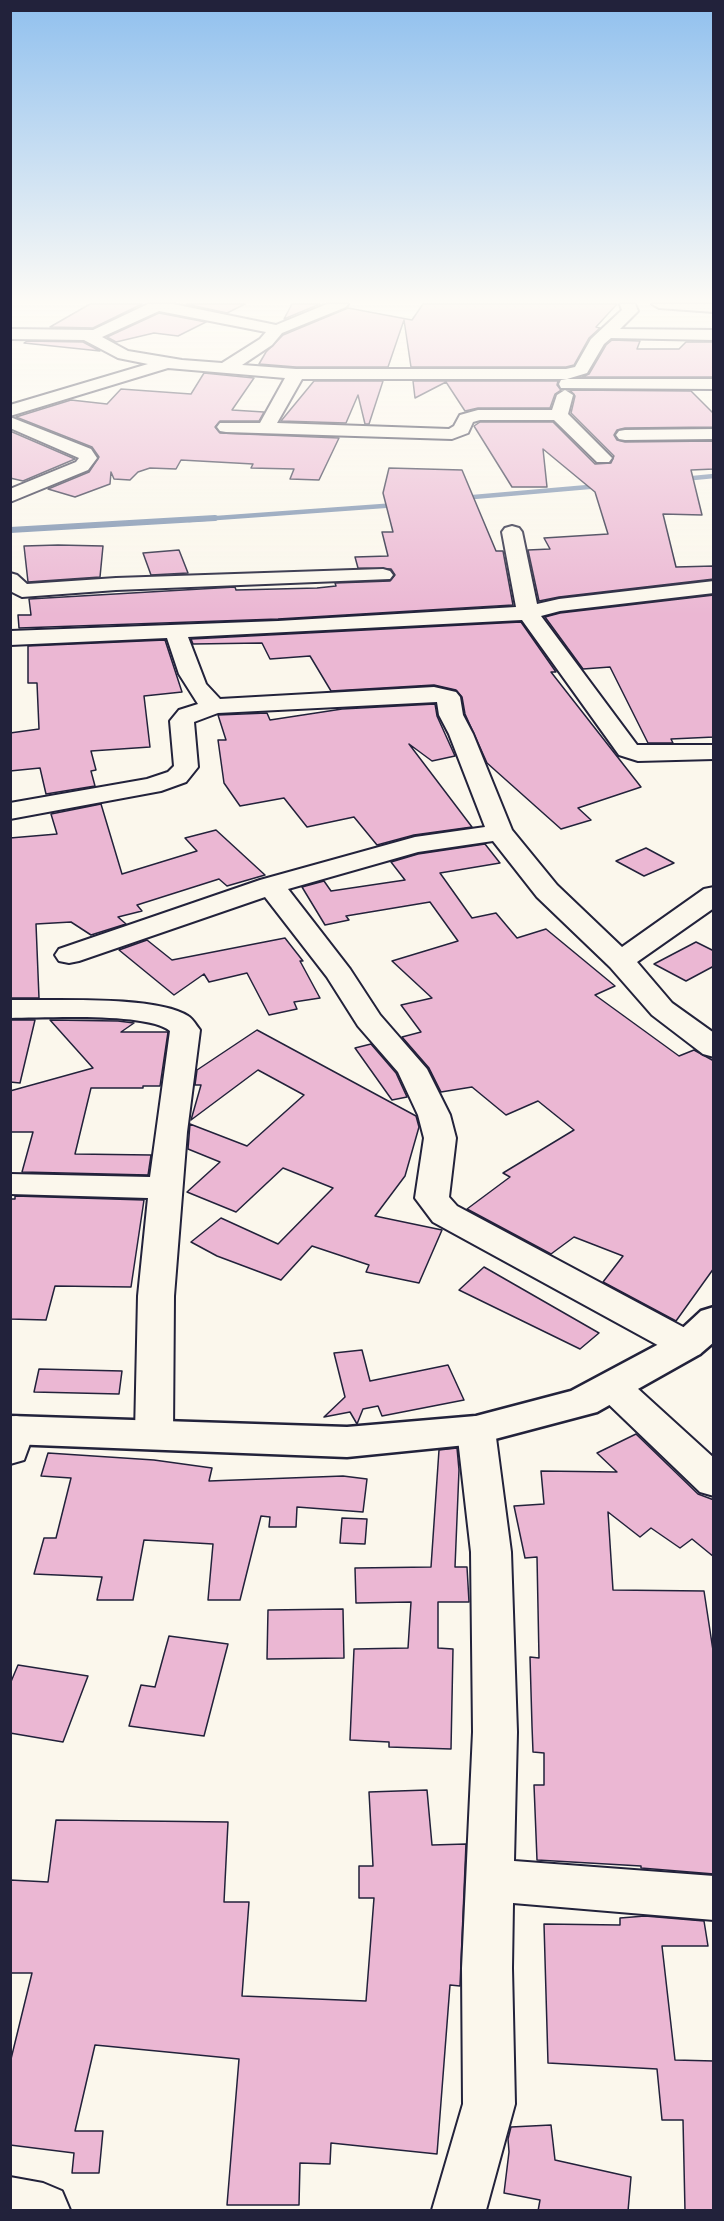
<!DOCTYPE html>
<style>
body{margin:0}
#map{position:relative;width:724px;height:2221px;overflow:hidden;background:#fbf7ec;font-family:"Indie Flower",sans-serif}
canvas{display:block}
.frame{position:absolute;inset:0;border:12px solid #22223b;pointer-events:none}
</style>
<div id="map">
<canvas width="724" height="2221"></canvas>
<div class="frame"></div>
</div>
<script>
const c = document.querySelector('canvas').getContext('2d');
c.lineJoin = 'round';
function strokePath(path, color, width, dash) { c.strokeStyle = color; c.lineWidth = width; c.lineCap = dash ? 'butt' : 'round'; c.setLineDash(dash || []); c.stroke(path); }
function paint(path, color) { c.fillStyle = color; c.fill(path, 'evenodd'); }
strokePath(new Path2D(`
 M683 479 714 476
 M462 498 600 486
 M189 520 397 505`), '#758bab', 4.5);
strokePath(new Path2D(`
 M10 530 215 518`), '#758bab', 6);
const building = new Path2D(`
 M90 304H142L93 328 50 327Z
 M186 304H245L227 313Z
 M292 304H320L284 319Z
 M423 304H617L596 327 600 328 589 338 574 365 566 367H411L404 320 388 367H296L259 364 266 352 283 335 348 308 412 320Z
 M159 313 206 322 178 336 154 333 116 342 107 337Z
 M612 340 640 341 637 349H679L686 342H714V377H582L589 374 606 345Z
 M27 341 83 342 100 351 24 343Z
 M204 373 254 378 232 410 264 412 259 421H220L215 427 220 433 339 438 319 480 290 479 294 469 251 468 253 464 181 460 176 469 150 468 138 472 130 480 114 479 111 472 110 484 75 497 48 489 89 472 99 457 92 447 16 417 71 400 107 404 121 389 191 394Z
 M314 381H383L369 424H365L358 395 346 423 281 421Z
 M413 381H558L557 385 561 390 555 394 550 408H478L465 411 446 382 415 398Z
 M570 390 691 391 714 414V427L625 428 617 430 614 435 617 440 625 442 714 441V469L691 470 702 515 663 514 676 567 714 566V579L559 597 539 601 528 550 550 549 544 538 608 534 595 492 543 449 547 487H512L474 426 480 422H553L595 464 611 463 614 456 571 413 575 396Z
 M10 431 75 459 23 481 10 478Z
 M389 468 462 470 496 551H503L513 605 278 619 19 628 18 615H31L29 599 235 587 236 590 317 588 336 586 335 583 390 581 395 575 391 569 358 568 355 557 388 556 382 532H393L383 493Z
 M58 545 103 546 100 577 28 582 24 546Z
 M179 550 188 573 151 575 143 553Z
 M714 595V737L671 739 673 743H648L610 667 583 669 545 617 560 613Z
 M521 622 556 672H551L641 787 578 808 591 820 561 829 487 763 465 714 462 697 456 690 434 685 331 691 310 656 270 659 262 643 193 644 191 639Z
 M165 640 182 692 144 696 150 747 91 751 96 770 91 771 95 786 46 794 40 768 10 771V733L39 729 37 683H28V646Z
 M435 704 437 716 455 756 432 761 409 744 472 827 414 835 377 845 354 817 307 827 284 798 240 806 224 783 218 740H226L218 715 267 713 270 720 342 709Z
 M101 804 122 874 197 851 185 838 216 830 265 875 227 886 219 879 137 905 142 911 118 917 126 924 91 935 71 922 36 924 39 998H10V838L57 834 51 814Z
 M485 844 500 863 440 873 472 918 496 913 517 938 546 929 615 986 595 995 679 1056 694 1050 714 1061V1268L676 1321 603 1282 623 1256 574 1237 551 1254 467 1209 510 1177 503 1173 574 1130 538 1101 506 1115 472 1087 441 1092 429 1068 402 1037 421 1032 401 1005 432 998 392 961 458 941 430 902 346 916 349 920 325 925 302 887 324 881 331 891 405 880 391 862 418 854Z
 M646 848 674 863 644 876 616 861Z
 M285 938 303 961H300L320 998 294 1002 297 1009 269 1015 247 973 209 982 204 974 174 995 119 950 147 940 172 960Z
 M696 942 714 951V966L686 981 654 964Z
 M10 1020H35L20 1083 10 1082Z
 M50 1020 118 1021 134 1023 121 1032H168L160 1086H143V1088H91L75 1154 151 1155 148 1175 22 1172 33 1132H10V1091L93 1068Z
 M257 1030 416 1116 419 1127 405 1176 375 1216 442 1230 419 1283 366 1272 369 1265 312 1246 281 1280 217 1256 191 1242 221 1218 278 1244 333 1188 283 1168 236 1212 187 1192 220 1162 188 1149 190 1124 247 1146 304 1095 258 1070 191 1120 201 1085H195L197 1070Z
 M371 1044 396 1073 407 1097 392 1100 355 1048Z
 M15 1196 144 1200 131 1287 55 1286 46 1320 10 1319V1199H15Z
 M484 1267 599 1333 580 1349 459 1290Z
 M362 1350 370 1381 448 1365 464 1400 382 1416 378 1406 363 1409 357 1424 350 1412 324 1417 345 1397 334 1353Z
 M39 1369 122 1371 119 1394 34 1392Z
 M636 1434 698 1494 714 1500V1557L692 1539 680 1548 651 1528 640 1537 608 1512 613 1590 704 1591 714 1657V1874L641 1868V1866L537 1860 534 1785H544V1753L533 1752 532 1726 530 1657 539 1658 537 1557 525 1558 514 1506 544 1504 541 1471 617 1472 597 1453Z
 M457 1448 459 1470 455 1567H467L469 1602H438V1648L453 1649 451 1749 389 1747V1742L350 1740 354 1649 408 1648 411 1602 356 1603 355 1568 431 1567 439 1450Z
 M48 1453 154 1460 212 1468 209 1481 343 1476 367 1479 363 1512 297 1507 296 1527H269L270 1517 261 1516 240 1600H208L213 1544 144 1540 133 1600H97L102 1577 34 1574 44 1538H56L71 1478 41 1476Z
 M342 1518 367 1519 365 1544 340 1543Z
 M343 1609 344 1658 267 1659 268 1610Z
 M169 1636 228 1644 204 1736 129 1726 141 1685 155 1687Z
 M18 1665 88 1676 63 1742 10 1733V1684Z
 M427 1790 432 1845 466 1844 460 1986 450 1985 437 2154 331 2143 330 2164 300 2163 299 2205H227L239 2059 95 2045 75 2131H103L99 2173H72L74 2153 10 2145V2063L32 1973H10V1880L48 1882 56 1820 228 1822 224 1902H249L242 1996 366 2001 374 1898H359V1866H373L369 1792Z
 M645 1916 704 1921 708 1946H662L675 2060 714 2061V2211H685L683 2120H662L657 2069 548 2063 544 1924 620 1925V1918Z
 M551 2125 555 2160 631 2177 628 2211H538L540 2200 504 2193 509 2152 508 2139 511 2127Z`);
paint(building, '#ebb7d3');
strokePath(building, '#22223b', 1.5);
const minor = new Path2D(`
 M148 304H173L276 325 327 304H348L346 307 282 333 272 345 242 365 296 369H566L575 367 591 339 622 310 620 304H635L638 311 620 329 714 330V340L611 338 604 344 587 373 567 379H302L277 423 449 429 454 426 460 415 478 410H552L557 395 565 390 573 395 568 414 612 458 609 462H597L554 420H480L473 422 468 433 452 439 226 432 220 431 217 427 220 423H260L285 378 168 368 10 416V405L148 364 118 358 84 340 10 339V329L93 330ZM159 311 266 332 260 339 222 363 182 360 128 351 102 337Z
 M652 304H714V312L659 308Z
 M567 379H714V389L561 388 559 384 561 380Z
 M10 417 91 449 97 458 88 470 10 502V489L76 462 79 458 10 428Z
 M714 429V439L625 440 619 439 616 435 619 431 625 430Z
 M512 526 519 528 522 532 537 604 559 599 714 581V593L560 611 541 616 637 745H714V759L638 761 619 755 522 620 188 637 206 684 220 699 434 687 456 692 460 697 463 715 473 734 512 830 557 885 622 947 704 889 714 887V908L637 962 672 1003 714 1033V1057L703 1054 652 1015 610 967 537 897 493 841 418 852 288 889 350 969 380 1015 427 1069 450 1115 456 1138 449 1197 457 1206 700 1336 705 1345 700 1354 687 1358 674 1354 433 1222 415 1198 424 1138 418 1115 398 1072 358 1026 327 977 265 897 79 961 69 963 59 961 55 955 59 949 260 880 415 837 485 827 449 734 439 715 437 702 218 713 194 722 198 767 186 782 161 791 10 819V803L147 779 168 772 174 766 170 721 179 710 198 704 179 674 167 638 10 645V631L278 621 516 607 502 532 505 528Z
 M383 569 390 571 393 575 390 579 116 590 22 597 10 591V573L17 575 27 584 116 578Z
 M10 1000C52 1001 155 995 188 1016 193 1019 196 1025 200 1030L187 1132 174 1296 173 1434 167 1444 154 1448 141 1444 135 1434 138 1296 148 1198 10 1194V1174L150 1177 170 1031C147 1012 44 1018 10 1018Z
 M612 1373 625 1377 714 1458V1496L700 1492 599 1395 593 1386 599 1377Z
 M16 1416 29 1420 35 1430 24 1460 10 1464V1418Z
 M476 1416 489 1420 495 1430 511 1552 517 1732 514 1861 714 1876V1920L513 1903 512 1968 515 2104 486 2210H432L463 2104 462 1968 473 1732 471 1552 457 1430 463 1420Z
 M10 2177 43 2183 62 2191 70 2210H10Z`);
const tertiary = new Path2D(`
 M714 1307V1342L700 1354 597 1412 476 1444 347 1457 10 1444V1416L347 1427 476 1416 571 1391 674 1336 701 1311Z`);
strokePath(minor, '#22223b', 4);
strokePath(tertiary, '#22223b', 5);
paint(minor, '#fbf7ec');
paint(tertiary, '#fbf7ec');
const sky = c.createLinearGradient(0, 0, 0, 615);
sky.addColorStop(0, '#90c0ee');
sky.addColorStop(0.49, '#fdfbf6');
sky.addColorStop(1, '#fdfbf600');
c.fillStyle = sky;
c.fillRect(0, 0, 724, 615);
</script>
